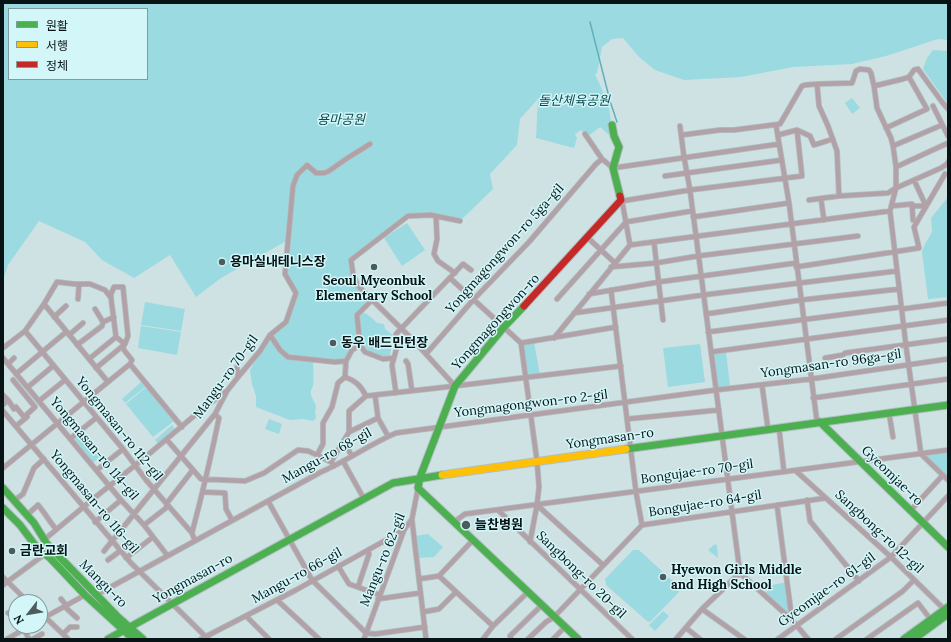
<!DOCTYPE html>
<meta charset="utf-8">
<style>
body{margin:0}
#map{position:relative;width:951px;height:642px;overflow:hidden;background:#cee2e4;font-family:Lora,"Noto Sans KR",serif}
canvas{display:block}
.frame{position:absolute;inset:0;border:4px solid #071315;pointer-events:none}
.legend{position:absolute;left:8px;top:8px;width:140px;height:72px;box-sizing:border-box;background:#d3f6f9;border:1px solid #819b9e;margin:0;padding:5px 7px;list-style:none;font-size:12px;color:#071315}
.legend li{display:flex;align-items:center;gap:8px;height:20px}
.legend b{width:20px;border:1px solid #819b9e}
.north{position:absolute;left:8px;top:594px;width:40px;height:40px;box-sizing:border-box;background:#d3f6f9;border:1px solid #819b9e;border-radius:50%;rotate:239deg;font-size:11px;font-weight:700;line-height:16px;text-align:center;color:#071315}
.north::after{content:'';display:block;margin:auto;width:14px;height:18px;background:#4d5b5d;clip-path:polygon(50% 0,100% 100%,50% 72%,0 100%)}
</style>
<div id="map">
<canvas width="951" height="642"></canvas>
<div class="frame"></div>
<ul class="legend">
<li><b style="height:5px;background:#4caf50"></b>원활</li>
<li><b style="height:5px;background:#ffc107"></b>서행</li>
<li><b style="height:5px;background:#c62828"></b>정체</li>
</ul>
<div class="north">N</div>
</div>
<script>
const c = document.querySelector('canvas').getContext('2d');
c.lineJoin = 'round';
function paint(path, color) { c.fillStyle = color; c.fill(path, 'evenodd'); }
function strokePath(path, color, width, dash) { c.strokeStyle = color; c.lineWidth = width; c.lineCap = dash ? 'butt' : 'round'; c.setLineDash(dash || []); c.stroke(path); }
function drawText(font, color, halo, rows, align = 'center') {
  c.font = font + ' Lora,"Noto Sans KR",serif'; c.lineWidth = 3; c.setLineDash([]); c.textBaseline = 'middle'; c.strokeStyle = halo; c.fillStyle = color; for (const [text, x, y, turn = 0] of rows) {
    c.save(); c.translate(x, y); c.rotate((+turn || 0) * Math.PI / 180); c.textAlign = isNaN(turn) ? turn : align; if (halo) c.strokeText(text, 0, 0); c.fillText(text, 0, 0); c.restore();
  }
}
paint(new Path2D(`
 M3 3H948V40L938 39 886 56 852 64 793 67 741 77 684 80 655 70 639 57 623 38 612 39 602 47 597 73 595 74 608 103 612 126 609 135 600 127 587 137 581 130 575 134 577 138 574 148 536 138 538 99 520 119 517 145 490 174 493 189 460 221 431 215 408 216 351 259 358 286 372 300 357 315 360 345 346 361 313 360C313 366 314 382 313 386 312 389 310 391 311 395 313 402 318 404 315 412L316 418 313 421 303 419 290 420 256 407V396L252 384 250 370 270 335 286 321 296 293 285 274 288 240 221 278 196 297 170 255 134 278 102 260 85 242 39 221 8 265 3 280ZM9 9H147V79H9Z
 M933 50 948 51V104L923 69 927 58Z
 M852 98 860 108 852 114 845 103Z
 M948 197V297L928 299 922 252 924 246 932 232 931 218Z
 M407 223 425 250 402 266 384 238Z
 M145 302 185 309 181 331 141 325Z
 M362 313H365L372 318 377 323 384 324 385 329 393 335 390 356C383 358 381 356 375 354 357 346 360 334 359 317Z
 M141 326 181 332 177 355 138 348Z
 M534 342 540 375 526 377 521 344Z
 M700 344 705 382 668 387 663 348Z
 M726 352 730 386 718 388 714 353Z
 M141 382 145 387 125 403 122 399Z
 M146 387 174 421 153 437 126 404Z
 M269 419 282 424 279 434 265 429Z
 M172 425 175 429 158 444 155 440Z
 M82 430 102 455 93 463 72 438Z
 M948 451V478L921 454Z
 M428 534 443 547 434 557 418 558 415 536Z
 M715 544 717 546 718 558 708 550Z
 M633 550H639L680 588 679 592 650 622 647 621 606 585 605 579Z
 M787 582 792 620 764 595 772 585Z
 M663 611 669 616 655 631 649 625Z`), '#9bdae1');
strokePath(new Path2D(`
 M590 22 610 101 617 122`), '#62b0b7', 1.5);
const street = new Path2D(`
 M874 86 903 79 909 77 914 70 918 69 942 102 948 109
 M933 106 948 136
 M776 125 789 203 817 422
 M680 126 684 157 690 190 740 573
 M886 128 927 109 909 77
 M797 130 810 136 814 145 833 139
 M585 134 602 159 613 168 779 144
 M682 135 720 130H734L780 124 802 86 805 85 817 84
 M778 135 797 130
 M893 146 942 125
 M896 167 948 143
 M665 176 782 160
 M914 180 926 206
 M839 196 837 151 828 126 819 106 817 84 852 83 856 71 860 69 869 70 871 73 874 86 877 108 891 138 893 146 896 167V188L890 211 906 346 921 454 948 480
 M821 199 824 220
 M621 200 622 201 630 245
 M809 200 839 196 888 193 896 188 941 168 947 164 948 162
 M622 201 690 190 802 176 797 130
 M892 206 912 204 913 220
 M912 206H926
 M436 216 437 239 434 254 438 261 455 273
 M693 217 789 203
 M588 238 615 263
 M654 242 663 320
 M630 245 890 211
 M611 267 656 263 698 256 858 236
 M796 267 919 248 914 227 945 174
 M450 278 521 343 616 327
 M611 290 636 492 642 525
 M589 294 659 282 796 263
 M78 299 79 284
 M557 299 626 222 692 211
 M372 300 357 315 360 345 365 352 383 359 394 358
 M44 304 108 382
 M95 309 103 322 114 317
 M902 309 948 303
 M574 313 703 295 897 271
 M706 314 801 300 899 289
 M54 317 66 306
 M25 331 123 449 146 480 192 533 195 541
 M708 332 901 307
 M69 335 83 323
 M270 335 280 350 288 357 335 362 346 361
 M554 338 630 245
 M521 343 537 461 539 487 537 505 603 565
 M77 345 102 326 103 322
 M123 345 124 350 132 360 130 364
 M3 348 25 331 44 304 57 282 74 284H90L105 290 111 298 116 337 125 344
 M711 352 948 320
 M426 354 474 299 529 242 596 164 602 159
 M3 358 121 500 144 525 167 555
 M825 358 843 355 845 353 948 339
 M89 359 116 337
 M346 361 352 350 360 345
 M406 361 408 364 412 391
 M8 364 14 358
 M130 364 182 427
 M237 367 238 377
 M96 368 125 344 128 336 123 287H114L111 294V298
 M16 374 66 332
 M345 377C356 381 361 386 366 396
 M762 385 768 429
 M455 386 414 341 358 286 353 274 351 260 408 216 431 215 460 221
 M28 387 53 366
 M396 393 392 365 397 347 396 334 463 264 471 270
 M3 395 8 400
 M375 395 378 418 388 436
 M813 398 948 379
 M39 401 65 380
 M83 402 91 403
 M3 405 8 400 14 409 16 407 24 417 35 407 13 380
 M3 411 131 563 208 639
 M889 413 893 437
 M627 419 719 410
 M16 426 27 417
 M779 428 784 472
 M349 432 378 418
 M71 438 96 418
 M167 440 201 479 245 481 264 473 298 450 308 451 317 455 323 444V423L332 407 338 383 345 377 346 361
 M342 443 346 446 352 456
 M317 455 331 462
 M343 461 364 499
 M334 466 331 462 349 432V411L366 396 455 386 621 366
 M3 468 130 364
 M97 470 123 449
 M796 471 891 557 945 610
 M203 492 225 493 226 509 232 520
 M15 500 23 494 34 468 44 459
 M807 500 810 521 859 581
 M268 501 312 580 366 633 375 634 425 627
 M777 505 792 620
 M498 510 632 639
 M910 511 943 475
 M27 515 38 505C45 513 49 521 56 529
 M412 520 426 639
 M95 522 121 500
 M454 522 465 514 948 450
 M144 525 166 508 167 503 192 471
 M192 533C202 495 211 457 219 418L215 414
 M45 539 93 499 143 459 201 410 225 392
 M530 542 537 505
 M104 551 215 414 227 391 238 377 260 351 270 335 286 322 296 293 285 274 293 186 297 175 307 165 316 173H324L329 171 346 159 370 144
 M126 558 153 537
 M108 560 120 551
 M338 566 349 584 380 595
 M740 573 792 620 808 639
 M439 576 493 626
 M3 577 28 602
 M419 579 439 576 473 540
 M3 585 45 554
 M358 587 369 554 368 550
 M96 595 321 472C347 461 370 444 396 433L716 390 811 379 948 359
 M61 599 67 606
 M378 599 420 593
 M277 600 319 639
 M65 607 77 618
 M702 609 744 639
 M40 612 68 639
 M423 612 439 609 456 592
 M8 613 16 609
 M246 616 269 639
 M40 620 85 595
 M686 628 700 639
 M24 630 29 639
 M63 634 70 627H77
 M7 639 30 626
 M33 639 42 634
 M201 639 296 590 404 530
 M364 639 404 530 412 519 418 488
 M483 639 493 626 528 592
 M511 639 510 636 542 605
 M528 639 546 622 554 617 642 525 826 498
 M553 639 565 627
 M676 639 702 609 740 573
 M778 639 891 557 948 496
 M836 639 903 591 914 580
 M867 639 918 603 931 620`);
const fast = new Path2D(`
 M612 125 614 136 619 147 613 168 620 196
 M524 306 504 327 455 386 420 477 418 488 578 639
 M820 422 948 547
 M626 449 948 405
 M3 488 34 523 47 544 117 616 143 639
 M3 508 20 525 38 549 50 558 85 595 133 639
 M108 639 393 483 442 475
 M904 639 948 607
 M914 639 948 614`);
const slow = new Path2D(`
 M442 475 626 449`);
const jam = new Path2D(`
 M524 306 621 200 620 196`);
strokePath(street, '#b0bfc1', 6);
strokePath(fast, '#b0bfc1', 9);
strokePath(slow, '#b0bfc1', 9);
strokePath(jam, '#b0bfc1', 9);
strokePath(street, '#b2a2a8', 4.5);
strokePath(fast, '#4caf50', 7);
strokePath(slow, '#ffc107', 7);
strokePath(jam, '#c62828', 7);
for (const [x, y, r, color] of [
 [222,262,4,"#4d5b5d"],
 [374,267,4,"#4d5b5d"],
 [333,343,4,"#4d5b5d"],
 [466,525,5,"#4d5b5d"],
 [12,551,4,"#4d5b5d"],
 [663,577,4,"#4d5b5d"]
]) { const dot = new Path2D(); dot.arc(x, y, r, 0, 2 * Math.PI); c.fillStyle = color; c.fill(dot); strokePath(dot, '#d3f6f9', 1.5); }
drawText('italic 13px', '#0e4b50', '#d3f6f9', [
 ["돌산체육공원",574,101],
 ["용마공원",341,120]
]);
drawText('13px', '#071315', '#d3f6f9', [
 ["Yongmagongwon-ro 5ga-gil",505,249,-48],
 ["Yongmagongwon-ro",496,322,-48],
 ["Yongmasan-ro 96ga-gil",831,364,-8],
 ["Mangu-ro 70-gil",226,377,-54],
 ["Yongmagongwon-ro 2-gil",531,404,-7],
 ["Yongmasan-ro 112-gil",119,429,51],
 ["Yongmasan-ro",610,439,-8],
 ["Yongmasan-ro 114-gil",94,449,50],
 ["Mangu-ro 68-gil",327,456,-29],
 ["Bongujae-ro 70-gil",697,472,-8],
 ["Gyeomjae-ro",892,476,44],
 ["Yongmasan-ro 116-gil",94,502,50],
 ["Bongujae-ro 64-gil",705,504,-9],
 ["Sangbong-ro 12-gil",879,532,43],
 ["Mangu-ro 62-gil",383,560,-68],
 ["Sangbong-ro 20-gil",581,575,44],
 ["Mangu-ro 66-gil",297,576,-29],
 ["Yongmasan-ro",193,579,-29],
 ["Mangu-ro",103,584,45],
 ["Gyeomjae-ro 61-gil",827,590,-36]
]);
drawText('bold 13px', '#071315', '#d3f6f9', [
 ["용마실내테니스장",230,262],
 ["Seoul Myeonbuk",374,281,"center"],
 ["Elementary School",374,296,"center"],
 ["동우 배드민턴장",341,343],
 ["늘찬병원",475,525],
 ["금란교회",20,551],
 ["Hyewon Girls Middle",671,570],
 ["and High School",671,585]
], 'left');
</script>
